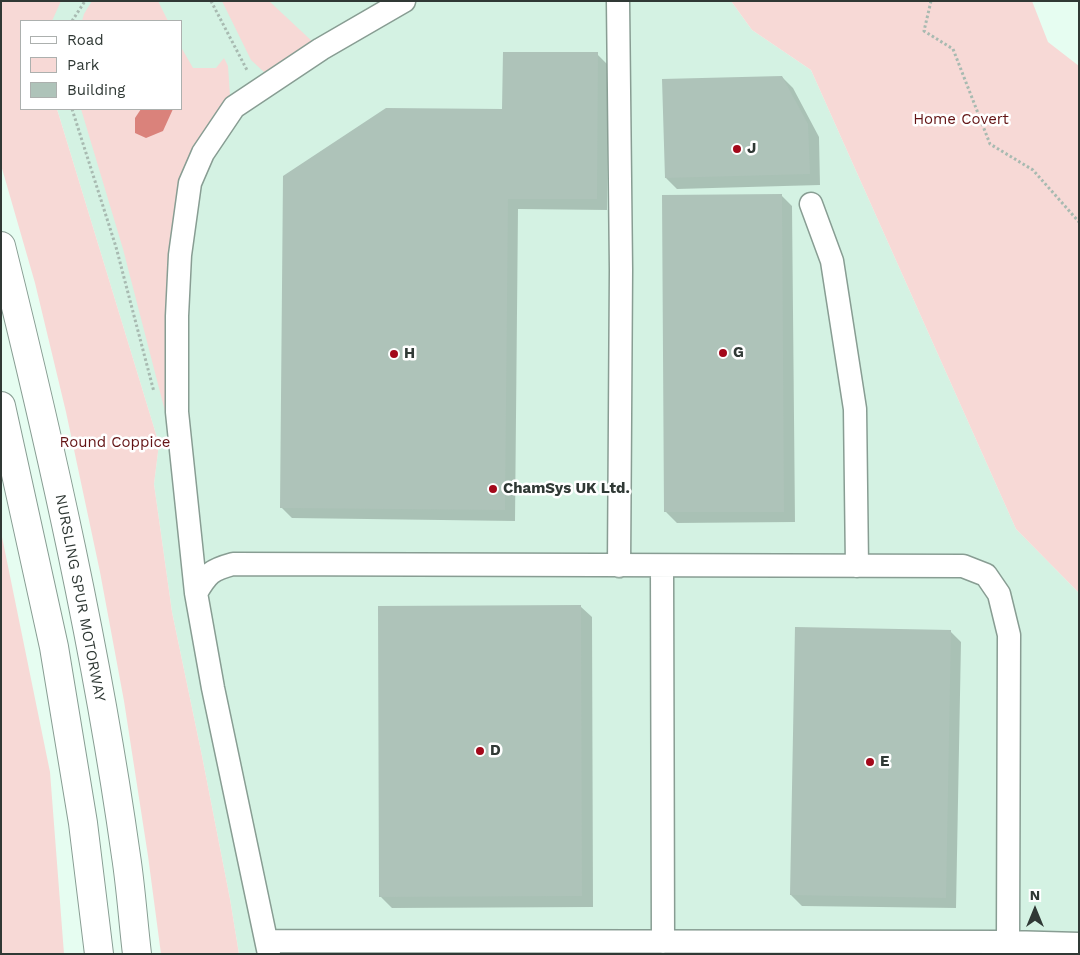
<!DOCTYPE html>
<style>
body{margin:0}
#map{position:relative;width:1080px;height:955px;overflow:hidden;background:#e6fdf1;font-family:"Work Sans",sans-serif}
canvas{display:block}
.frame{position:absolute;inset:0;border:2px solid #303935;pointer-events:none}
.legend{position:absolute;left:20px;top:20px;width:162px;height:90px;box-sizing:border-box;background:#fff;border:1px solid #acb0ae;margin:0;padding:6px 9px;list-style:none;font-size:15px;color:#303935}
.legend li{display:flex;align-items:center;gap:10px;height:25px}
.legend b{width:25px;border:1px solid #acb0ae}
.north{position:absolute;left:1010px;top:885px;width:50px;height:50px;-webkit-text-stroke:4px #fff;paint-order:stroke;rotate:0deg;font-size:14px;font-weight:700;line-height:20px;text-align:center;color:#303935}
.north::after{content:'';display:block;margin:auto;width:18px;height:22px;background:#303935;clip-path:polygon(50% 0,100% 100%,50% 72%,0 100%)}
</style>
<div id="map">
<canvas width="1080" height="955"></canvas>
<div class="frame"></div>
<ul class="legend">
<li><b style="height:6px;background:#fff"></b>Road</li>
<li><b style="height:14px;background:#f7d9d6"></b>Park</li>
<li><b style="height:14px;background:#aec3b9"></b>Building</li>
</ul>
<div class="north">N</div>
</div>
<script>
const c = document.querySelector('canvas').getContext('2d');
c.lineJoin = 'round';
function paint(path, color) { c.fillStyle = color; c.fill(path, 'evenodd'); }
function strokePath(path, color, width, dash) { c.strokeStyle = color; c.lineWidth = width; c.lineCap = dash ? 'butt' : 'round'; c.setLineDash(dash || []); c.stroke(path); }
function drawText(font, color, halo, rows, align = 'center') {
  c.font = font + ' "Work Sans",sans-serif'; c.lineWidth = 5; c.setLineDash([]); c.textBaseline = 'middle'; c.strokeStyle = halo; c.fillStyle = color; for (const [text, x, y, turn = 0] of rows) {
    c.save(); c.translate(x, y); c.rotate((+turn || 0) * Math.PI / 180); c.textAlign = isNaN(turn) ? turn : align; if (halo) c.strokeText(text, 0, 0); c.fillText(text, 0, 0); c.restore();
  }
}
paint(new Path2D(`
 M50 1H731L752 30 811 70 1016 529 1079 593V954H239L230 899 202 756 172 612 154 484 159 444 57 109H181V21H47Z`), '#d4f2e3');
paint(new Path2D(`
 M1 1H61L52 21H21V109H57L159 444 154 484 172 612 202 756 230 899 239 954H161L148 856 124 701 100 572 66 412 35 283 1 165Z
 M92 1H158L168 21H82L84 14Z
 M222 1H269L315 44 264 72 251 60Z
 M731 1H1032L1048 42 1079 66V593L1016 529 811 70 752 30Z
 M181 47 193 68H216L224 58 228 66 230 96 213 116 188 164 167 419 123 249 81 109H181Z
 M1 532 50 772 64 954H1Z`), '#f7d9d6');
paint(new Path2D(`
 M141 109H173L163 131 146 138 135 133V118Z`), '#da827b');
paint(new Path2D(`
 M597 54 608 65 607 210 518 209 515 521 292 518 281 507 503 110Z
 M782 77 793 88 819 137 820 185 677 189 666 178Z
 M781 195 792 206 795 522 677 523 666 512Z
 M580 606 592 617 593 907 392 908 381 897Z
 M950 631 961 642 956 908 802 906 791 895Z`), '#0003');
paint(new Path2D(`
 M503 52H598L597 199H508L505 510 280 508 283 176 386 108 502 109Z
 M782 76 808 124 810 174 665 178 662 79Z
 M782 194 784 512H664L662 195Z
 M581 605 582 896 379 897 378 606Z
 M795 627 951 630 946 898 790 895Z`), '#aec3b9');
const minor = new Path2D(`
 M618 1 621 270 619 566
 M811 204 832 261 855 409 857 566
 M662 566 663 942
 M196 593C208 573 211 570 233 564L963 566 986 575 999 594 1009 635 1008 942 1079 944
 M267 941 1008 942
 M269 954 213 688 196 593 177 412V316L180 255 190 183 203 153 234 107 321 49 404 1`);
const highway = new Path2D(`
 M1 246C51 447 97 650 126 856 131 888 133 921 137 954
 M1 406 54 647 83 823 99 954`);
strokePath(minor, '#889d93', 25);
strokePath(highway, '#889d93', 30);
strokePath(new Path2D(`
 M211 1 248 72
 M931 1 924 31 953 49 990 144 1033 170 1079 222
 M72 21 85 1
 M72 109 116 247 154 392`), '#a8bab1', 3, [2.5, 2.5]);
strokePath(minor, '#fff', 22);
strokePath(highway, '#fff', 28);
for (const [x, y, r, color] of [
 [737,149,5,"#a3081a"],
 [723,353,5,"#a3081a"],
 [394,354,5,"#a3081a"],
 [493,489,5,"#a3081a"],
 [480,751,5,"#a3081a"],
 [870,762,5,"#a3081a"]
]) { const dot = new Path2D(); dot.arc(x, y, r, 0, 2 * Math.PI); c.fillStyle = color; c.fill(dot); strokePath(dot, '#fff', 2); }
drawText('15px', '#631415', '#fff', [
 ["Home Covert",961,120],
 ["Round Coppice",115,443]
]);
drawText('bold 15px', '#303935', '#fff', [
 ["J",747,149],
 ["G",733,353],
 ["H",404,354],
 ["ChamSys UK Ltd.",503,489],
 ["D",490,751],
 ["E",880,762]
], 'left');
drawText('15px', '#303935', '#fff', [
 ["NURSLING SPUR MOTORWAY",80,598,79]
]);
</script>
